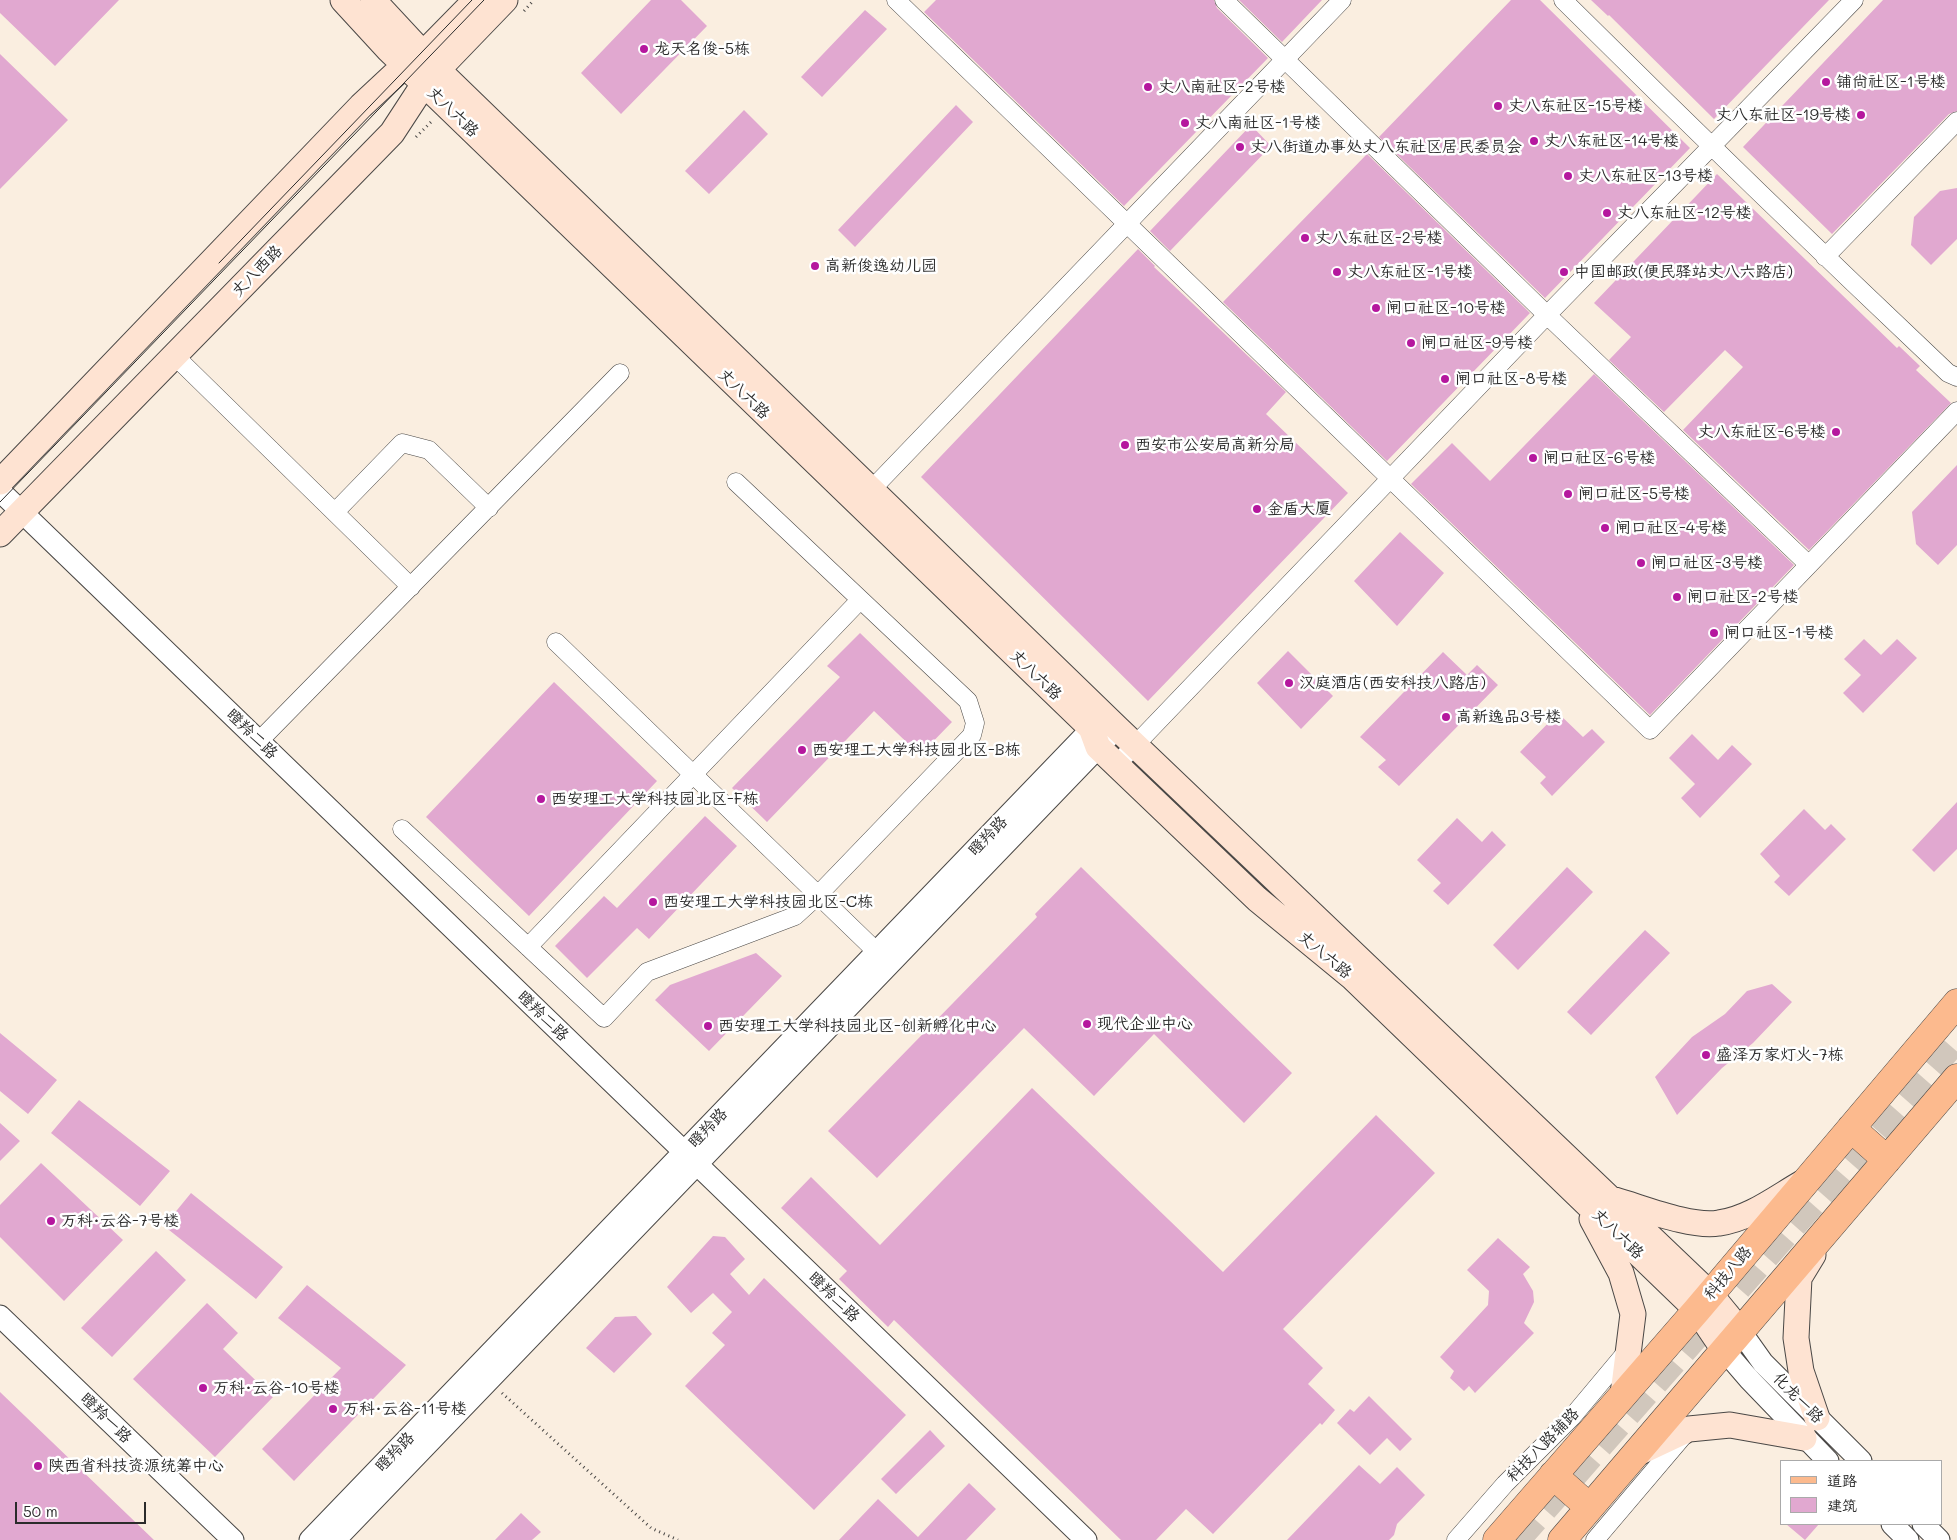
<!DOCTYPE html>
<meta charset="utf-8">
<style>
body{margin:0}
#map{position:relative;width:1957px;height:1540px;overflow:hidden;background:#faeee0;font-family:Mali,"LXGW WenKai TC",sans-serif}
canvas{display:block}
.legend{position:absolute;left:1780px;top:1460px;width:162px;height:65px;box-sizing:border-box;background:#fff;border:1px solid #aaa;margin:0;padding:6px 9px;list-style:none;font-size:15px;color:#2b2b2b}
.legend li{display:flex;align-items:center;gap:10px;height:25px}
.legend b{width:25px;border:1px solid #aaa}
.scale{position:absolute;left:15px;top:1502px;width:131px;height:22px;box-sizing:border-box;border:2px solid #2b2b2b;border-top:0;padding-left:6px;font-size:15px;line-height:18px;white-space:nowrap;color:#2b2b2b;-webkit-text-stroke:4px #fff;paint-order:stroke}
</style>
<div id="map">
<canvas width="1957" height="1540"></canvas>
<ul class="legend">
<li><b style="height:6px;background:#fcba8e"></b>道路</li>
<li><b style="height:14px;background:#e1a8d0"></b>建筑</li>
</ul>
<div class="scale">50 m</div>
</div>
<script>
const c = document.querySelector('canvas').getContext('2d');
c.lineJoin = 'round';
function paint(path, color) { c.fillStyle = color; c.fill(path, 'evenodd'); }
function strokePath(path, color, width, dash) { c.strokeStyle = color; c.lineWidth = width; c.lineCap = dash ? 'butt' : 'round'; c.setLineDash(dash || []); c.stroke(path); }
function drawText(font, color, halo, rows, align = 'center') {
  c.font = font + ' Mali,"LXGW WenKai TC",sans-serif'; c.lineWidth = 5; c.setLineDash([]); c.textBaseline = 'middle'; c.strokeStyle = halo; c.fillStyle = color; for (const [text, x, y, turn = 0] of rows) {
    c.save(); c.translate(x, y); c.rotate((+turn || 0) * Math.PI / 180); c.textAlign = isNaN(turn) ? turn : align; if (halo) c.strokeText(text, 0, 0); c.fillText(text, 0, 0); c.restore();
  }
}
paint(new Path2D(`
 M0 0H119L55 66 0 13Z
 M651 0H681L707 26 621 114 581 73Z
 M936 0H1214L1217 8 1268 58 1124 206 924 12Z
 M1239 0H1322L1282 42Z
 M1511 0H1540L1690 148 1545 298 1379 137Z
 M1591 0H1829L1714 119 1609 15 1608 16Z
 M1883 0H1957V111L1949 114 1832 234 1743 147Z
 M865 10 887 29 822 97 801 77Z
 M0 54 68 120 0 189Z
 M956 105 973 122 855 247 838 230Z
 M744 110 768 134 709 194 685 171Z
 M1251 125 1271 146 1170 251 1150 231Z
 M1367 154 1530 313 1387 461 1223 302Z
 M1717 174 1897 348 1899 346 1920 366 1916 370 1951 403 1809 550 1683 430 1743 367 1725 350 1664 412 1609 360 1631 337 1594 303Z
 M1957 188V239L1931 265 1911 245 1914 217 1940 191Z
 M1138 249 1155 266 1154 267 1286 392 1266 414 1348 493 1148 701 921 477Z
 M1594 374 1794 565 1650 715 1411 484 1452 443 1490 481Z
 M1957 465V545L1938 565 1916 544 1912 512Z
 M1400 532 1444 573 1397 626 1354 581Z
 M860 633 952 722 920 755 874 711 767 822 732 788 840 677 827 666Z
 M1864 639 1881 655 1897 639 1917 658 1863 713 1843 693 1861 675 1844 659Z
 M1288 651 1333 696 1301 729 1257 683Z
 M1443 652 1467 675 1477 665 1498 685 1399 786 1378 767 1386 760 1360 737Z
 M554 682 657 781 529 916 426 817Z
 M1558 713 1583 737 1592 729 1605 742 1552 796 1540 783 1546 777 1520 752Z
 M1692 734 1718 760 1732 745 1752 764 1700 818 1681 798 1695 784 1669 758Z
 M1957 802V849L1934 872 1912 850Z
 M1804 809 1825 830 1831 824 1846 839 1789 896 1774 882 1780 876 1760 854Z
 M705 816 737 846 649 939 637 928 587 978 555 946 604 896 617 908Z
 M1457 818 1482 842 1492 831 1506 845 1448 905 1433 891 1441 883 1417 860Z
 M1081 867 1292 1073 1244 1123 1154 1034 1094 1096 1024 1028 877 1178 828 1131 1037 917 1035 914Z
 M1567 867 1593 892 1518 970 1493 945Z
 M1645 930 1670 953 1591 1035 1567 1012Z
 M756 953 782 976 709 1051 655 1000 670 985Z
 M1772 984 1792 1002 1753 1043 1722 1068 1677 1115 1655 1077 1692 1037 1725 1014 1747 991Z
 M0 1033 57 1080 28 1114 0 1091Z
 M1032 1088 1223 1272 1376 1115 1435 1173 1283 1329 1323 1368 1308 1384 1335 1410 1322 1425 1320 1423 1213 1534 1186 1509 1156 1540H1121L894 1320 888 1327 839 1279 847 1271 781 1208 811 1177 880 1245Z
 M79 1100 170 1171 140 1206 51 1133Z
 M0 1123 20 1141 0 1161Z
 M41 1163 123 1240 64 1301 0 1237V1205Z
 M191 1193 283 1267 256 1299 164 1226Z
 M713 1236 725 1237 745 1259 730 1274 749 1295 764 1278 906 1415 814 1510 685 1386 725 1345 712 1333 732 1312 713 1293 691 1313 667 1287Z
 M1498 1238 1530 1267 1523 1274 1533 1291 1534 1302 1524 1323 1534 1333 1475 1393 1469 1386 1464 1391 1450 1378 1454 1371 1440 1357 1488 1305 1489 1291 1467 1270Z
 M156 1251 186 1280 112 1357 81 1328Z
 M307 1285 406 1365 294 1481 262 1449 341 1368 278 1318Z
 M207 1303 238 1333 223 1349 273 1397 215 1457 133 1379Z
 M636 1316 652 1334 614 1373 586 1348 615 1317Z
 M0 1392 154 1540H0Z
 M1369 1396 1412 1439 1400 1451 1387 1438 1370 1455 1337 1423 1350 1409 1354 1412Z
 M930 1430 945 1446 896 1494 881 1479Z
 M1359 1465 1380 1484 1397 1467 1425 1495 1397 1524 1394 1535 1389 1540H1287Z
 M969 1483 996 1509 966 1540H839L878 1499 918 1537Z
 M521 1513 541 1532 532 1540H495Z
 M1786 1524H1819L1805 1540Z`), '#e1a8d0');
strokePath(new Path2D(`
 M1516 1540 1957 1038`), '#d1c7bc', 28, [28, 14]);
const minor = new Path2D(`
 M896 0 1650 730 1957 411
 M1224 0 1547 315 1809 565
 M1563 0C1690 126 1818 250 1948 373L1957 377
 M1825 257 1957 121
 M182 363 411 587
 M872 489 1342 0
 M335 512 402 443 429 450 489 508
 M556 642 877 952
 M259 741 620 373
 M1117 764 1547 315 1854 0
 M402 829 604 1018 647 972 795 916 818 895 972 735 975 723 968 701 736 482
 M528 947 860 600
 M1456 1540 1505 1484 1572 1417 1628 1350
 M1595 1540 1685 1434`);
const tertiary = new Path2D(`
 M0 491 1086 1540
 M0 1316 233 1540
 M1741 1332 1763 1363 1861 1461
 M1724 1350 1749 1379 1828 1461
 M1892 1524 1908 1540
 M1923 1524 1939 1540
 M310 1540 1101 719
 M335 1540 1110 735`);
const secondary = new Path2D(`
 M343 0 389 50 1091 728 1098 747 1257 899 1352 977 1697 1310 1724 1350
 M373 0 438 70 1117 728 1710 1294 1741 1332
 M0 482 361 106 405 65 423 54 476 0
 M0 534 392 133 424 84 505 0
 M1615 1200C1643 1208 1692 1228 1719 1223 1749 1219 1776 1198 1802 1183
 M1592 1219 1621 1273 1633 1314 1623 1394
 M1813 1255 1799 1278 1796 1338 1801 1371 1817 1418
 M1636 1454 1689 1429 1730 1425 1804 1438`);
const primary = new Path2D(`
 M1851 1128 1887 1160
 M1553 1475 1589 1507
 M1497 1540 1697 1310 1957 1003
 M1562 1540 1957 1078`);
strokePath(minor, '#4a4846', 19);
strokePath(tertiary, '#4a4846', 23);
strokePath(secondary, '#4a4846', 27);
strokePath(primary, '#4a4846', 29);
strokePath(new Path2D(`
 M524 11 534 0
 M416 137 433 120
 M502 1393 651 1528 678 1540`), '#4a4846', 3, [1, 4]);
strokePath(minor, '#fff', 18);
strokePath(tertiary, '#fff', 21);
strokePath(secondary, '#fee3d2', 25);
strokePath(primary, '#fcba8e', 28);
strokePath(new Path2D(`
 M219 263 472 0
 M0 502 484 0`), '#2b2b2b', 1);
for (const [x, y, r, color] of [
 [644,49,5,"#b5179e"],
 [1826,82,5,"#b5179e"],
 [1148,87,5,"#b5179e"],
 [1498,106,5,"#b5179e"],
 [1861,115,5,"#b5179e"],
 [1185,123,5,"#b5179e"],
 [1534,141,5,"#b5179e"],
 [1240,147,5,"#b5179e"],
 [1568,176,5,"#b5179e"],
 [1607,213,5,"#b5179e"],
 [1305,238,5,"#b5179e"],
 [815,266,5,"#b5179e"],
 [1337,272,5,"#b5179e"],
 [1564,272,5,"#b5179e"],
 [1376,308,5,"#b5179e"],
 [1411,343,5,"#b5179e"],
 [1445,379,5,"#b5179e"],
 [1836,432,5,"#b5179e"],
 [1125,445,5,"#b5179e"],
 [1533,458,5,"#b5179e"],
 [1568,494,5,"#b5179e"],
 [1257,509,5,"#b5179e"],
 [1605,528,5,"#b5179e"],
 [1641,563,5,"#b5179e"],
 [1677,597,5,"#b5179e"],
 [1714,633,5,"#b5179e"],
 [1289,683,5,"#b5179e"],
 [1446,717,5,"#b5179e"],
 [802,750,5,"#b5179e"],
 [541,799,5,"#b5179e"],
 [653,902,5,"#b5179e"],
 [1087,1024,5,"#b5179e"],
 [708,1026,5,"#b5179e"],
 [1706,1055,5,"#b5179e"],
 [51,1221,5,"#b5179e"],
 [203,1388,5,"#b5179e"],
 [333,1409,5,"#b5179e"],
 [38,1466,5,"#b5179e"]
]) { const dot = new Path2D(); dot.arc(x, y, r, 0, 2 * Math.PI); c.fillStyle = color; c.fill(dot); strokePath(dot, '#fff', 2); }
drawText('16px', '#2b2b2b', '#fff', [
 ["龙天名俊-5栋",654,49],
 ["铺尚社区-1号楼",1836,82],
 ["丈八南社区-2号楼",1158,87],
 ["丈八东社区-15号楼",1508,106],
 ["丈八东社区-19号楼",1851,115,"right"],
 ["丈八南社区-1号楼",1195,123],
 ["丈八东社区-14号楼",1544,141],
 ["丈八街道办事处丈八东社区居民委员会",1250,147],
 ["丈八东社区-13号楼",1578,176],
 ["丈八东社区-12号楼",1617,213],
 ["丈八东社区-2号楼",1315,238],
 ["高新俊逸幼儿园",825,266],
 ["丈八东社区-1号楼",1347,272],
 ["中国邮政(便民驿站丈八六路店)",1574,272],
 ["闸口社区-10号楼",1386,308],
 ["闸口社区-9号楼",1421,343],
 ["闸口社区-8号楼",1455,379],
 ["丈八东社区-6号楼",1826,432,"right"],
 ["西安市公安局高新分局",1135,445],
 ["闸口社区-6号楼",1543,458],
 ["闸口社区-5号楼",1578,494],
 ["金盾大厦",1267,509],
 ["闸口社区-4号楼",1615,528],
 ["闸口社区-3号楼",1651,563],
 ["闸口社区-2号楼",1687,597],
 ["闸口社区-1号楼",1724,633],
 ["汉庭酒店(西安科技八路店)",1299,683],
 ["高新逸品3号楼",1456,717],
 ["西安理工大学科技园北区-B栋",812,750],
 ["西安理工大学科技园北区-F栋",551,799],
 ["西安理工大学科技园北区-C栋",663,902],
 ["现代企业中心",1097,1024],
 ["西安理工大学科技园北区-创新孵化中心",718,1026],
 ["盛泽万家灯火-7栋",1716,1055],
 ["万科·云谷-7号楼",61,1221],
 ["万科·云谷-10号楼",213,1388],
 ["万科·云谷-11号楼",343,1409],
 ["陕西省科技资源统筹中心",48,1466]
], 'left');
drawText('16px', '#2b2b2b', '#fff', [
 ["丈八六路",453,112,44],
 ["丈八西路",257,271,-46],
 ["丈八六路",744,394,44],
 ["丈八六路",1036,675,44],
 ["瞪羚二路",252,734,44],
 ["瞪羚路",988,836,-46],
 ["丈八六路",1325,955,40],
 ["瞪羚二路",543,1016,44],
 ["瞪羚路",708,1128,-46],
 ["丈八六路",1618,1234,44],
 ["科技八路",1728,1273,-50],
 ["瞪羚二路",834,1297,44],
 ["化龙一路",1798,1398,45],
 ["瞪羚一路",106,1418,44],
 ["科技八路辅路",1543,1445,-46],
 ["瞪羚路",395,1452,-46]
]);
</script>
